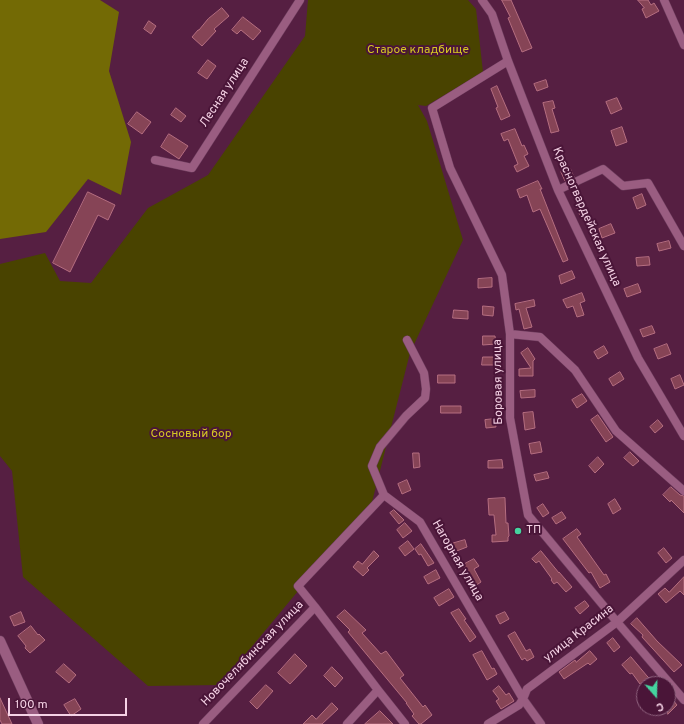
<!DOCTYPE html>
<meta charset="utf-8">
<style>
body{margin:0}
#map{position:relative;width:684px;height:724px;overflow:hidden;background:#561f42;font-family:Overpass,sans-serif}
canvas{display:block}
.north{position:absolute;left:636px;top:676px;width:40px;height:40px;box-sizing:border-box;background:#4a1538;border:1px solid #8e617d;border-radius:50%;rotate:160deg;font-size:11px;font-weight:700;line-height:16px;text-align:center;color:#f5d2e5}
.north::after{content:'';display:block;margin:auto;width:14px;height:18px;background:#45d49f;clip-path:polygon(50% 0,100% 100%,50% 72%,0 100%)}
.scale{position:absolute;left:8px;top:698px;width:119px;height:18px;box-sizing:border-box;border:2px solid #f5d2e5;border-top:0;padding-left:5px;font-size:12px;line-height:14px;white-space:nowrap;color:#f5d2e5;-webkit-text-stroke:3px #4a1538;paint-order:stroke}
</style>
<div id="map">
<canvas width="684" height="724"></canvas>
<div class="north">С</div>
<div class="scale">100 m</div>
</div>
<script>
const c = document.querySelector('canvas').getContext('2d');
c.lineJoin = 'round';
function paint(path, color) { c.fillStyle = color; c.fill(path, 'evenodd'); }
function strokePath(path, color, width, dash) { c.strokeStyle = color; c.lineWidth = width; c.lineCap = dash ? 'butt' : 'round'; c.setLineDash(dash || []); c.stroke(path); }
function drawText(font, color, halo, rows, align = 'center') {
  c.font = font + ' Overpass,sans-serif'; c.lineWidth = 4; c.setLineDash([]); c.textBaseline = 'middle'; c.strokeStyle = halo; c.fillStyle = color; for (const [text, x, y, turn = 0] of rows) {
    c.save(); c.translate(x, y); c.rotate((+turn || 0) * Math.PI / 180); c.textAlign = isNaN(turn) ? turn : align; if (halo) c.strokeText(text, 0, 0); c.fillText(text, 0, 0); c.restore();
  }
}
paint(new Path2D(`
 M308 0H468L476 9 483 72 426 106 418 105 427 121 463 240 410 353 372 502 220 685 148 686 23 577 12 471 0 456V264L45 253 60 281 91 283 148 208 208 175 305 36Z`), '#494300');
paint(new Path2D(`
 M0 0H100L119 12 109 71 131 142 121 195 88 179 46 232 0 239Z`), '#736a05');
const building = new Path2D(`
 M502 0H511L532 48 522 52 508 18 510 17Z
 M638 0H648L651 5 654 3 659 11 646 18 642 9 644 8Z
 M222 8 229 16 214 29 216 31 202 46 192 37 198 30H199L208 19Z
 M243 17 261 31 253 40 241 30 237 34 232 30Z
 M149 21 156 26 151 34 144 29Z
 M208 60 216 66 207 79 198 73Z
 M546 80 548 87 537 91 534 84Z
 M497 86 510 116 501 120 496 108 498 107 491 89Z
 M617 98 622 109 611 114 606 102Z
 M553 101 555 108 552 109 559 131 551 133 543 103Z
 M176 108 186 116 181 122 171 115Z
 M137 112 151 122 142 134 128 124Z
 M622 127 627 142 616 146 611 131Z
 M515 129 522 146 524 145 528 154 524 156 529 166 517 172 514 166 518 164 508 139 504 141 501 134Z
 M169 134 188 146 179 159 161 147Z
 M570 168 574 177 565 181 561 172Z
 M538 181 542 189H540L568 260 563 262 540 209 533 212 527 195 520 198 517 190Z
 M88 192 115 205 108 220 98 215 70 272 53 263Z
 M642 194 646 205 637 209 633 198Z
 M582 202 588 215 581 218 576 205Z
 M611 224 615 233 602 238 599 229Z
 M669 241 671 248 659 251 657 244Z
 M649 257 650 265 637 266 636 258Z
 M572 271 575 278 561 284 559 276Z
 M492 278V287L478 288V279Z
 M638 284 641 292 627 297 624 289Z
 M582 293 585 301 580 303 584 315 577 317 573 306 567 308 563 300Z
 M534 300 535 306 526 308 532 327 524 329 519 309 516 310 515 304Z
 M483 306 494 307 493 316 483 315Z
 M454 310 468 311V319L453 318Z
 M652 326 655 333 643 337 640 330Z
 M483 336H495L496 344 483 345Z
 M667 344 671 354 658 359 654 349Z
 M604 346 608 353 598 359 594 352Z
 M528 348 535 359 533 361V376H519V369L531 368 521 353Z
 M483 357H495L494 365H482Z
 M620 372 624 379 613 386 609 379Z
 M438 375H455V383H438Z
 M680 375 684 385 675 389 671 379Z
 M535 390V397L521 398 520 391Z
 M582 394 587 401 577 408 572 400Z
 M441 406H461V413H441Z
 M533 412 535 428 525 430 523 413Z
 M598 415 613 437 606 442 591 420Z
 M495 419 496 427 486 428 485 420Z
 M658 420 663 426 655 433 650 427Z
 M540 442 542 452 531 454 529 444Z
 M630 452 639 461 633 466 624 458Z
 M413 453H419L420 467 414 468Z
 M598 457 604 464 595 473 589 466Z
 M502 460 503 468H488V461Z
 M547 472 549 478 536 481 534 475Z
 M407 480 411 490 402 494 398 484Z
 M671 487 680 495 684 496V513L671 500 670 502 663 495Z
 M505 498 506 523H508L509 536 508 537V541L492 542V535H496L494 515H489L488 499Z
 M615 499 621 509 613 514 608 504Z
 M543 504 549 513 543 517 537 508Z
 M394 510 404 520 399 524 390 513Z
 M562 512 566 518 556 524 552 518Z
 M405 523 412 531 403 538 397 530Z
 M577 529 581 534 577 537 604 575 606 574 610 582 600 588 591 572 589 573 563 539Z
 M465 540 467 547 454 552 451 544Z
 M408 541 414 549 405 556 399 548Z
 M421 544 434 563 428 566 421 554 419 555 415 549Z
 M664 548 672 558 666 563 658 553Z
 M374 551 379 556 367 568 369 570 363 576 353 567 358 561 362 564Z
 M541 551 559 573V572L572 587 566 592 557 582 554 584 551 580 552 579 539 561 536 563 532 559Z
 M474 559 479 566 474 569 481 582 475 586 463 565Z
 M436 570 440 578 428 584 424 577Z
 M684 577V595L680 591 666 603 658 594 665 588 669 592Z
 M449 589 454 597 439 606 434 598Z
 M585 601 589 606 580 614 575 608Z
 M459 609 466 619 464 620 476 637 470 642 451 613Z
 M345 610 366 630 362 633 381 654 386 651 404 675 400 678 423 707 425 705 432 715 421 724H419L412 716 414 714 406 703H407L348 632 350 630 337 617Z
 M21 612 25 622 14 626 10 617Z
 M505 612 509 619 500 624 496 616Z
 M637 618 657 641 682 665 674 672 642 637 643 635 631 624Z
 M31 626 38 635 39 634 45 640 30 653 25 648 26 646 18 636Z
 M515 632 526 651 530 649 534 657 527 661 525 658 522 660 508 636Z
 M613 638 620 647 614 652 607 643Z
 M482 651 492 669 494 668 497 674 487 680 473 655Z
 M590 651 597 659 590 665 588 663 564 679 559 672 575 660 576 662Z
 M295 654 307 666 290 684 278 673Z
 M631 657 647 676 655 684H640L632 673 630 674 622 665Z
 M64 664 76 675 69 683 56 672Z
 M332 667 343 678 335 687 324 676Z
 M266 685 273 691 257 709 250 702Z
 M499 686 506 695 509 693 514 701 501 709 496 701 499 699 493 691Z
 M668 694 677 705 668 714Z
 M0 698 12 724H2L0 720Z
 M75 699 81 709 71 716 64 705Z
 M332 703 338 709 322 724H303L312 715 316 719Z
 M380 711 393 724H365Z`);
paint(building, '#864456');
strokePath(building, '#b56e80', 1);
const street = new Path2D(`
 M482 0 492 14 508 61 558 190 638 358 684 436
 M664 0 684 45
 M508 61 432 108 450 168 502 275 510 334V418L528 515 617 622 684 700
 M155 160 192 168 300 0
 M558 190 603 169 623 186 648 183 684 246
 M510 334 540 337 575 370 616 431 684 491
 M407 340 424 373 426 389 425 398 406 416 380 447 372 466 384 495 420 522 523 699 541 724
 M315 607 378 690 405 724
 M203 724 315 607 298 586 384 495
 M347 724 378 690
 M488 724 519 705 523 699 527 689 617 622 684 560`);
const secondary = new Path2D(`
 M0 641 38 724`);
strokePath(street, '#6e3e5e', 9);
strokePath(secondary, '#6e3e5e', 11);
strokePath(street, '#9a5d81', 8);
strokePath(secondary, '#9a5d81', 10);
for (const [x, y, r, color] of [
 [518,531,4,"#45d49f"]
]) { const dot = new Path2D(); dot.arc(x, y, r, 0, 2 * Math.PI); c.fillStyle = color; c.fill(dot); strokePath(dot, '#4a1538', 1.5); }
drawText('12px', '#d4c624', '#4a1538', [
 ["Старое кладбище",418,51],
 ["Сосновый бор",191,435]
]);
drawText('12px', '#f5d2e5', '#4a1538', [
 ["Лесная улица",225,93,-57],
 ["Красногвардейская улица",586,217,66],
 ["Боровая улица",499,382,-91],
 ["Нагорная улица",457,561,60],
 ["улица Красина",579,634,-38],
 ["Новочелябинская улица",253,654,-46]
]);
drawText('12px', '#f5d2e5', '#4a1538', [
 ["ТП",526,531]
], 'left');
</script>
